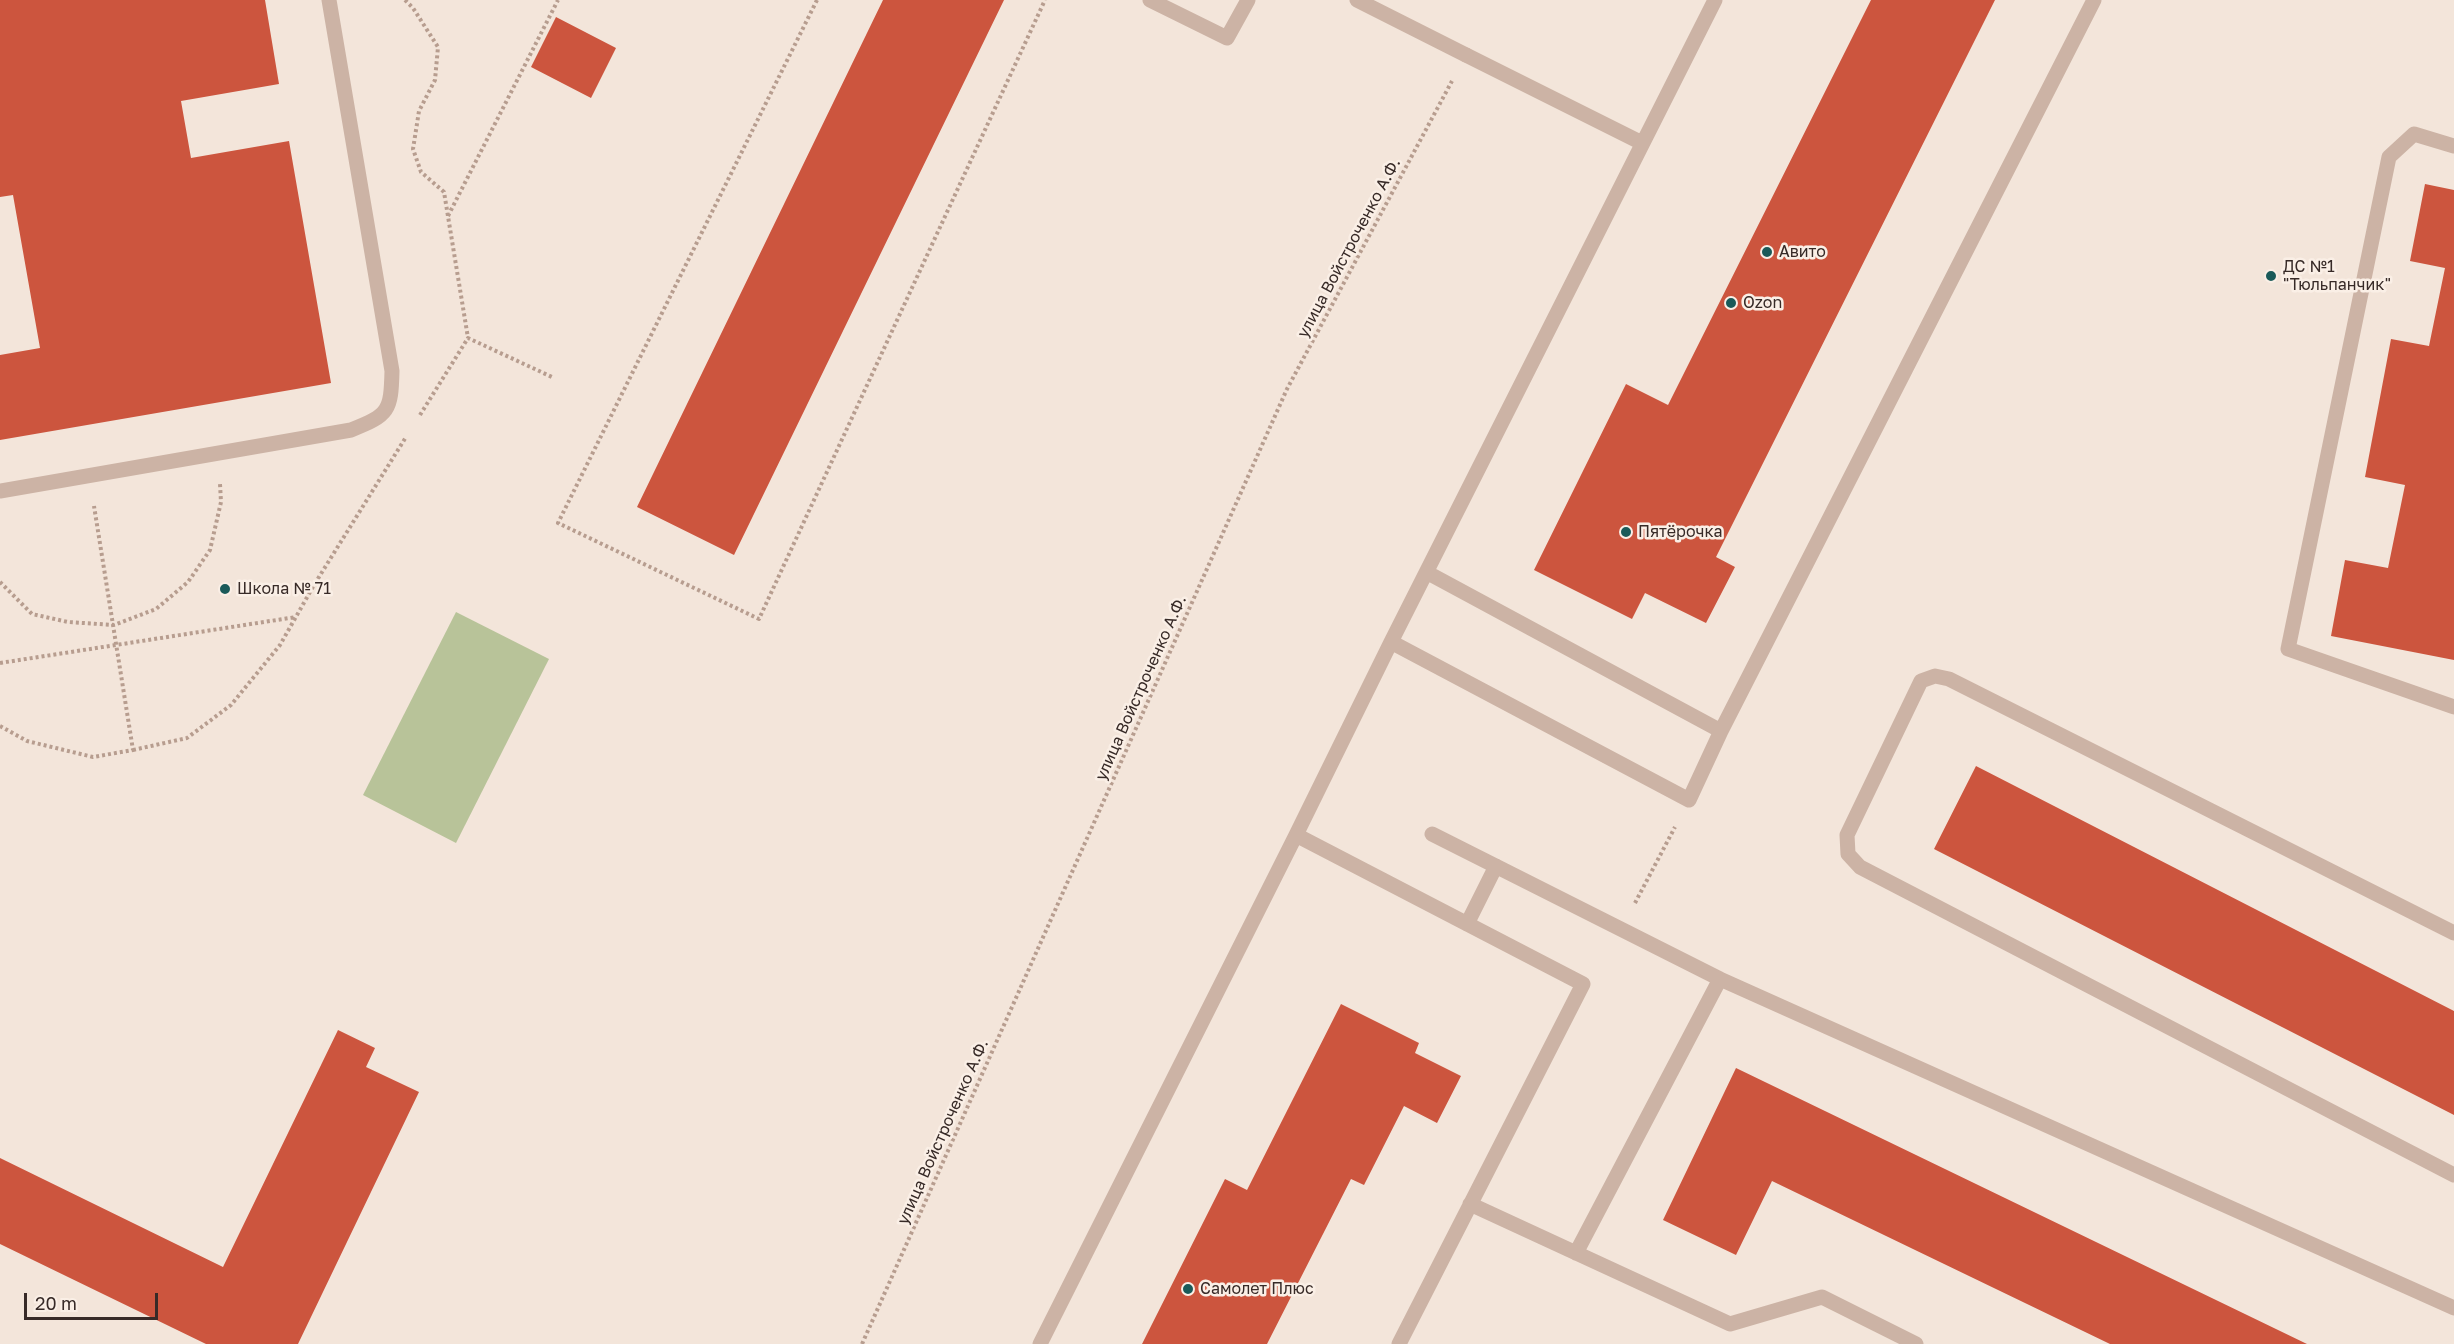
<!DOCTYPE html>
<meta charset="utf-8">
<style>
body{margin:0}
#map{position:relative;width:2454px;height:1344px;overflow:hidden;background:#f3e5da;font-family:"Golos Text",sans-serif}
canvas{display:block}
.scale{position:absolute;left:24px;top:1293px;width:134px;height:27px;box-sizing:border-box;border:3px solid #372a27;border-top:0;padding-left:8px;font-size:18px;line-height:21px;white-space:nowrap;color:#372a27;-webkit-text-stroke:4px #faefe6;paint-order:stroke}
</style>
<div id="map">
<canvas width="2454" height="1344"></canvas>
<div class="scale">20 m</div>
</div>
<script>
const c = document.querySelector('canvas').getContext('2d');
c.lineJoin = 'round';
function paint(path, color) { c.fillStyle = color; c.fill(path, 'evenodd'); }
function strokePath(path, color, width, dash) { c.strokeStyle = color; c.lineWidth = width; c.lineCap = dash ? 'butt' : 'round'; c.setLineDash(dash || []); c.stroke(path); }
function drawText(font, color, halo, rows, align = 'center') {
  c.font = font + ' "Golos Text",sans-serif'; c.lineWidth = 5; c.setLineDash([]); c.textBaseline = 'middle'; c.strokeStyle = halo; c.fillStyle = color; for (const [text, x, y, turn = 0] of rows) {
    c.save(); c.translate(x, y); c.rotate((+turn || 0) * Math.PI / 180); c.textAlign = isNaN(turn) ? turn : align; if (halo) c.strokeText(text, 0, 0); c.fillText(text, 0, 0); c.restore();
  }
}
paint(new Path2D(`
 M456 612 549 659 456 843 363 795Z`), '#b8c399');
paint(new Path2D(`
 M0 0H265L279 84 181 101 191 158 289 141 331 383 0 440V355L40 348 13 195 0 197Z
 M883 0H1004L734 555 637 507Z
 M1871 0H1995L1716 557 1735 567 1706 623 1645 593 1632 619 1534 570 1626 384 1668 405Z
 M556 17 616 48 591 98 531 67Z
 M2425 184 2454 190V660L2331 636 2345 560 2388 568 2405 485 2365 477 2391 339 2429 346 2445 268 2410 261Z
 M1976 766 2454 1011V1115L1934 849Z
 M1341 1004 1419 1043 1415 1053 1461 1076 1437 1123 1404 1106 1364 1185 1351 1179 1267 1344H1142L1225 1179 1247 1190Z
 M338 1030 375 1048 366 1067 419 1092 298 1344H206L0 1244V1158L223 1267Z
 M1736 1068 1916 1155 2307 1344H2110L1772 1181 1736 1255 1663 1220Z`), '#cc553e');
strokePath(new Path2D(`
 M405 0 413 8 438 47 435 80 419 111 413 149 421 172 444 192 468 338
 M817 0 558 523 759 619 1045 0
 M448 216 558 0
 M420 415 468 338 552 377
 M0 582 32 614 68 622 114 625 156 609 188 582 210 550 221 502 220 484
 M0 663 296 617
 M0 726 27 741 93 757 133 750 94 506
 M133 750 187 738 231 705 280 645 314 585 406 437
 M1635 903 1675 827
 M862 1344 1287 389 1452 81`), '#b79d8f', 4, [3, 3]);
strokePath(new Path2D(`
 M1150 0 1227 38 1248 0
 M1466 55 1642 143
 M2454 146 2414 134 2389 157 2288 649 2454 707
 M0 491 351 430C389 415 391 411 392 371L329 0
 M1428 573 1721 731 2094 0
 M1391 642 1689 800 1721 731
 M1432 834 1720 979 1576 1253
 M1296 835 1391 642 1715 0
 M1467 924 1496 866
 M2454 933 1949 679 1935 676 1921 681 1847 835 1848 854 1860 867 2454 1175
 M1720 979 2454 1308
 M1470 1204 1730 1324 1822 1297 1916 1344
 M1040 1344 1296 835 1583 984 1399 1344`), '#ccb3a5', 15);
strokePath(new Path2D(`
 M1357 0 1466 55`), '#ccb3a5', 15);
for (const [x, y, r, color] of [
 [1767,252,6,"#1a5a59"],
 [2271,276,6,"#1a5a59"],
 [1731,303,6,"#1a5a59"],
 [1626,532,6,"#1a5a59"],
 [225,589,6,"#1a5a59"],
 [1188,1289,6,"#1a5a59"]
]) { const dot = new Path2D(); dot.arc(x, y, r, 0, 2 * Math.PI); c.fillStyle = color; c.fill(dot); strokePath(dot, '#faefe6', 2); }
drawText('16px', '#372a27', '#faefe6', [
 ["улица Войстроченко А.Ф.",1349,248,-62],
 ["улица Войстроченко А.Ф.",1141,688,-66],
 ["улица Войстроченко А.Ф.",943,1132,-66]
]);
drawText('16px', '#372a27', '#faefe6', [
 ["Авито",1779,252],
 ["ДС №1",2283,267],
 ["\"Тюльпанчик\"",2283,285],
 ["Ozon",1743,303],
 ["Пятёрочка",1638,532],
 ["Школа № 71",237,589],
 ["Самолет Плюс",1200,1289]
], 'left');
</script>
